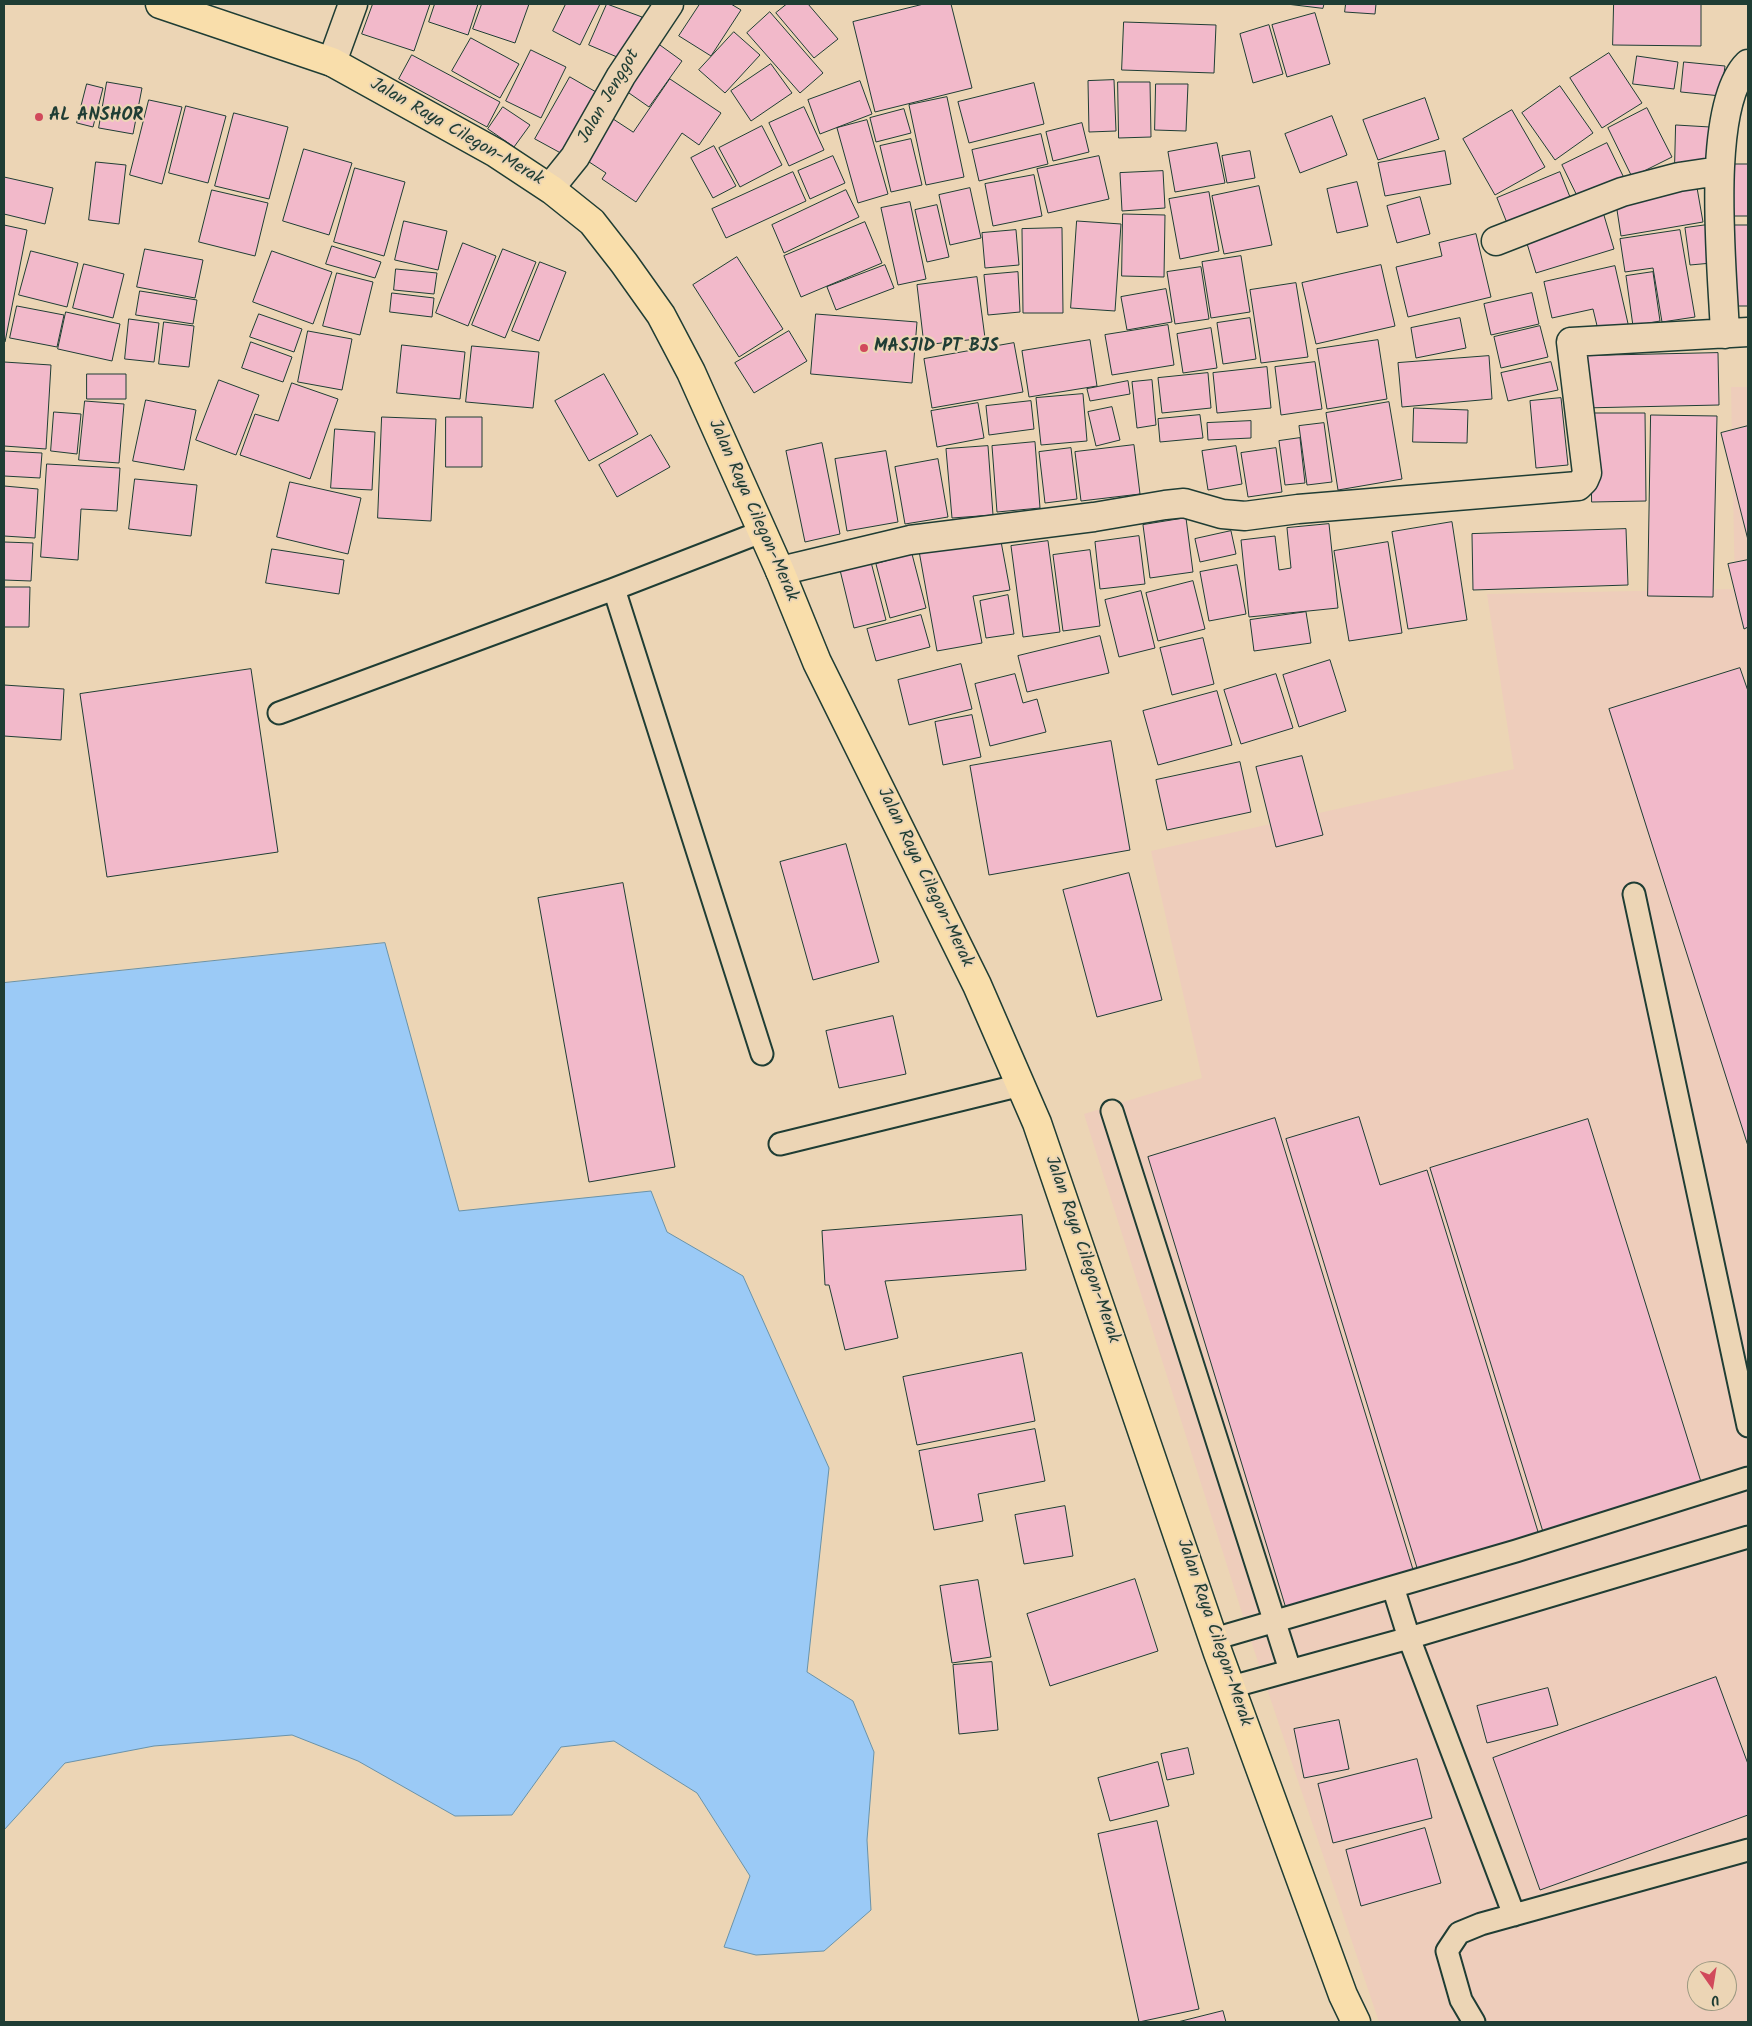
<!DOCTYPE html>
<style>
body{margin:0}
#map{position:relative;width:1752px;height:2026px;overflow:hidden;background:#ecd5b5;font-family:Kalam,sans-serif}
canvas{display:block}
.frame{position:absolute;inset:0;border:5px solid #1f3d34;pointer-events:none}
.north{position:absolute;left:1687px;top:1961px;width:50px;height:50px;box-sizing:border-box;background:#ecd5b5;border:1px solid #9a9881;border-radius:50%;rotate:167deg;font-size:14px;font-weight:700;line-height:20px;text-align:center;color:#1f3d34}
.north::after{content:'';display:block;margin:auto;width:18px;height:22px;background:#d1495b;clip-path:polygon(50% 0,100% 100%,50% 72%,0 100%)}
</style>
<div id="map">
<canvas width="1752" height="2026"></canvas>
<div class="frame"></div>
<div class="north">U</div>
</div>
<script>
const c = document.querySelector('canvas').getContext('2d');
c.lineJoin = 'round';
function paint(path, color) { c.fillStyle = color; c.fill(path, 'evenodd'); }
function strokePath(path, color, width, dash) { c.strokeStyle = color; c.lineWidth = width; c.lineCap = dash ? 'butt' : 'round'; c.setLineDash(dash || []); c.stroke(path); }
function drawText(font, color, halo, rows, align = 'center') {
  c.font = font + ' Kalam,sans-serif'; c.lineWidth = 4; c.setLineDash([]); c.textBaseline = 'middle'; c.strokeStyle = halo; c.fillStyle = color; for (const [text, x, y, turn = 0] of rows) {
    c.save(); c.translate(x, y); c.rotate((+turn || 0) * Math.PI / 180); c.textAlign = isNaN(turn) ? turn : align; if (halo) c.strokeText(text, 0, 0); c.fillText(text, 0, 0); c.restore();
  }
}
paint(new Path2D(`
 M1731 387H1748V2022H1379L1250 1638 1084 1114 1202 1078 1151 851 1514 769 1487 594 1735 589ZM1697 1971H1727V2001H1697Z`), '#eecdbb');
const water = new Path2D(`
 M385 943 459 1211 651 1191 667 1232 743 1276 829 1468 807 1672 853 1701 874 1752 867 1840 871 1910 824 1951 756 1955 724 1947 750 1876 697 1793 614 1741 561 1747 512 1815 455 1816 358 1761 292 1735 154 1746 65 1763 4 1830V983Z`);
paint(water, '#9bcaf6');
strokePath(water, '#6992a8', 1);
const building = new Path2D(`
 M373 4H430L414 51 362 34Z
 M435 4H478L468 35 429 22Z
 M482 4H529L515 43 473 29Z
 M566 4H600L580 45 553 31Z
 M607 4 642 17 624 60 589 45Z
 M700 4H731L741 10 711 56 679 36Z
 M787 4H808L838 39 814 58 776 13Z
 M924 4H951L972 88 875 112 853 22Z
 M1287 4H1324L1323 8Z
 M1346 4H1376L1375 14 1345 12Z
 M1614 4H1701V46L1613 45Z
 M770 12 823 73 800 93 747 33Z
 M1315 13 1330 64 1287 77 1272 25Z
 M1124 22 1216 25 1214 73 1122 70Z
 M1269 25 1283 74 1253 83 1240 34Z
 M734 32 760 55 725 93 699 70Z
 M471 38 519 64 500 98 452 71Z
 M653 40 682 61 649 107 619 86Z
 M531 50 566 67 541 118 506 101Z
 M1609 53 1642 103 1602 128 1570 78Z
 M412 55 500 102 487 127 399 79Z
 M1637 56 1678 62 1674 89 1633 84Z
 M1684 62 1725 66 1721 96 1681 92Z
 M771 64 792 93 751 121 731 91Z
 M570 77 603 96 568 157 535 139Z
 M670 79 721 113 699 145 682 133 636 202 602 179 606 173 580 156 607 115 633 132Z
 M1114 80 1116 131 1089 132 1088 81Z
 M860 81 872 114 820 134 808 100Z
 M107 82 142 88 133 134 99 128Z
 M1118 82H1150L1151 137 1119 138Z
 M1034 83 1044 124 969 143 958 102Z
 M87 84 103 88 93 127 77 123Z
 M1156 84H1188L1186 131 1155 130Z
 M1560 86 1593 133 1555 160 1522 113Z
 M947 97 964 177 926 185 909 105Z
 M1425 98 1439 139 1378 160 1363 120Z
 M149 100 182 107 162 184 130 175Z
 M186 106 226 116 208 183 169 173Z
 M503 107 530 125 514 147 488 129Z
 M804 107 824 150 789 166 769 123Z
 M1647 108 1672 157 1632 177 1608 128Z
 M904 109 911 133 876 142 870 118Z
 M1512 110 1545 167 1495 195 1463 139Z
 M234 113 288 127 269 199 215 186Z
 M1332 116 1347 155 1300 173 1285 134Z
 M867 120 888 194 858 203 837 128Z
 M1082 123 1089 152 1053 161 1046 132Z
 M1676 125 1710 127 1708 166 1675 165Z
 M762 126 782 165 740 187 719 148Z
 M1041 134 1048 164 979 181 972 150Z
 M911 139 922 185 891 192 880 146Z
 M1217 143 1225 183 1175 192 1168 152Z
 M1607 143 1626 182 1581 204 1562 165Z
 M714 146 736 186 713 198 691 158Z
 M304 149 352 163 329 235 283 221Z
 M1250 151 1255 178 1227 183 1222 156Z
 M1445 151 1451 184 1385 196 1378 163Z
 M833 156 845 183 810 199 798 171Z
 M1099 156 1109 199 1048 213 1037 169Z
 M96 162 126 165 119 224 89 220Z
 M1726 164H1748V216H1726Z
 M355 168 405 182 384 256 334 242Z
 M1163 171 1165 208 1122 211 1120 173Z
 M793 172 806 201 726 238 712 209Z
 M1560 172 1574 207 1511 233 1497 198Z
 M1034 175 1042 216 993 226 985 184Z
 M4 177 53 188 45 224 4 214Z
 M1357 182 1368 226 1337 233 1327 189Z
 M1696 182 1703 222 1621 236 1615 197Z
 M1259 186 1272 245 1224 254 1212 196Z
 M970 188 981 238 950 245 939 195Z
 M212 190 268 203 255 256 199 242Z
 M846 190 859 217 784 253 772 225Z
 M1209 192 1219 251 1180 259 1169 199Z
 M1420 197 1430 234 1397 243 1387 206Z
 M910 202 926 279 898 285 881 208Z
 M937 205 949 257 927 262 915 210Z
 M1603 212 1614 249 1536 273 1525 237Z
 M1123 214 1165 215 1164 277 1122 276Z
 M404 221 447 231 438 270 395 260Z
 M1077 221 1121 224 1115 311 1071 308Z
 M865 222 882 263 801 297 784 256Z
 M4 225 27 230 5 342 4 341Z
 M1707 225 1712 263 1690 265 1685 228Z
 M1727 225H1748V306H1727Z
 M1062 228 1063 313H1023L1022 229Z
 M1016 230 1019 265 985 268 982 233Z
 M1680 230 1695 317 1662 322 1653 268 1625 272 1620 239Z
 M1476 234 1491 297 1408 317 1396 267 1442 256 1439 243Z
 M463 243 496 256 468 326 436 313Z
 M332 246 381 262 375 278 326 264Z
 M145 249 203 260 195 298 137 287Z
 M503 249 536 262 505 338 472 325Z
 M31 251 78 263 67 307 19 295Z
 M272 251 332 272 313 324 253 302Z
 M1241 256 1250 312 1211 318 1202 262Z
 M737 257 783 329 739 357 693 285Z
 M540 262 566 272 539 341 512 331Z
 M84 264 124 274 113 318 73 308Z
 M885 265 894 288 836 310 827 287Z
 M1381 265 1395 326 1316 344 1302 283Z
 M1615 266 1629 328 1599 334 1593 309 1552 318 1544 282Z
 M1201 267 1209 319 1175 324 1167 272Z
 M396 269 437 273 434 294 394 290Z
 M1018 272 1020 312 988 315 984 275Z
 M1653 272 1660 321 1633 326 1626 276Z
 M337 273 373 282 360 335 323 326Z
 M977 277 985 338 924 345 917 285Z
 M1296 283 1308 357 1261 363 1250 290Z
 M1166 289 1172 322 1127 330 1121 297Z
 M140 291 197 300 193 324 136 315Z
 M392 293 434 298 432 317 390 312Z
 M1532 293 1539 324 1491 335 1484 304Z
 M17 306 64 315 57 347 10 338Z
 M66 312 120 324 112 361 58 349Z
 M259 314 302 329 294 352 250 337Z
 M816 314 917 322 912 383 811 374Z
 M1250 318 1256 359 1223 364 1217 323Z
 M1460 318 1466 348 1416 358 1411 328Z
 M129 319 159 323 154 362 125 359Z
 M164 322 194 326 189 367 159 364Z
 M1168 325 1174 365 1112 375 1105 335Z
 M1540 326 1548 357 1501 368 1494 337Z
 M1211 328 1217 368 1183 373 1177 334Z
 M308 331 352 339 342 390 298 382Z
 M789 331 807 361 754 393 735 363Z
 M1090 340 1097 386 1029 397 1022 351Z
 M1378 340 1387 399 1327 409 1317 349Z
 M251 342 292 357 283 382 242 368Z
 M1014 343 1023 392 932 408 924 359Z
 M402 345 465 352 460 399 397 393Z
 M472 346 539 352 533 408 466 402Z
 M1718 353 1719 405 1582 408 1581 356Z
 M1489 356 1492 399 1402 407 1398 363Z
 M4 362 51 365 46 449 4 446Z
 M1315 362 1322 409 1281 415 1275 367Z
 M1551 362 1558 390 1508 401 1501 373Z
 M1267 367 1271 408 1217 413 1213 373Z
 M1208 373 1211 408 1162 413 1158 378Z
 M87 374H126V399H87Z
 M604 374 638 434 589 461 555 401Z
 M219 380 259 395 236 455 196 440Z
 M1152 380 1156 425 1137 428 1132 382Z
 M1128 381 1130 394 1090 401 1087 389Z
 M292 383 338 399 310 479 240 455 255 414 278 421Z
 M1083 394 1087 441 1041 445 1036 398Z
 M1561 398 1568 465 1536 468 1530 401Z
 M146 400 196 410 184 470 133 461Z
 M85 401 124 404 119 463 79 460Z
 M1031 401 1034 429 989 435 986 406Z
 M1389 402 1402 479 1338 490 1326 413Z
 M978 403 984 438 937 447 931 411Z
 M1112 407 1120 440 1096 446 1088 412Z
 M1414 408 1468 410 1467 443 1413 442Z
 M54 412 81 414 77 454 51 451Z
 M1591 413H1645L1646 501 1592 502Z
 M1200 415 1203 438 1160 442 1158 419Z
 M1651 415 1717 416 1713 597 1648 596Z
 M382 417 436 419 431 521 378 518Z
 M446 417H482V467H446Z
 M1251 421V438L1208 440 1207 423Z
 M1324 423 1332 482 1307 485 1299 426Z
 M1748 426V540L1721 433Z
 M335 429 375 432 372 490 331 488Z
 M651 435 670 467 617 497 599 465Z
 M1300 438 1305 483 1285 485 1279 441Z
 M1035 442 1040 508 997 512 992 446Z
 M822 443 840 534 805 542 786 451Z
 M1134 445 1140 494 1081 501 1075 452Z
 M988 446 993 515 952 518 946 449Z
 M1236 446 1242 484 1208 490 1202 451Z
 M1071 448 1077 499 1045 503 1039 452Z
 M1276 448 1282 492 1248 497 1241 453Z
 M4 451 42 453 40 478 4 476Z
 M886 451 898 522 847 531 835 459Z
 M938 459 948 517 905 524 895 467Z
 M47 464 120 468 117 511 81 509 78 560 41 557Z
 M135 479 197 485 191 536 129 529Z
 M290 482 361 498 348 554 277 537Z
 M4 486 38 489 35 538 4 536Z
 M1186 518 1193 572 1150 578 1143 525Z
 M1452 522 1467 620 1408 629 1392 532Z
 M1329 524 1338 608 1249 617 1241 540 1275 536 1279 570 1291 568 1287 528Z
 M1626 529 1628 585 1473 590 1472 534Z
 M1231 531 1236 554 1200 562 1195 539Z
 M1000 536 1010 590 973 596 982 643 937 651 919 551Z
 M1139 536 1145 584 1100 589 1095 542Z
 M1048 541 1060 632 1023 637 1011 546Z
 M4 542 33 543 31 581 4 580Z
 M1388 542 1402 633 1349 641 1334 551Z
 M272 549 344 560 339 594 266 583Z
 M1090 550 1100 626 1063 631 1053 555Z
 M912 554 926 608 890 618 876 564Z
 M1748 560V627L1744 629 1728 564Z
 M871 562 886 620 854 628 840 570Z
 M1237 565 1246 614 1209 621 1200 572Z
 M1193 581 1205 629 1158 641 1146 593Z
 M4 587H30L29 627H4Z
 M1141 591 1155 648 1119 657 1105 600Z
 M1008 595 1014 634 986 638 980 601Z
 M1306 612 1311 643 1254 651 1250 620Z
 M921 615 930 647 876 661 867 629Z
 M1100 636 1109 673 1027 692 1018 656Z
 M1203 638 1214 684 1172 695 1160 648Z
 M1330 660 1346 711 1299 727 1283 675Z
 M961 664 972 709 909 725 898 680Z
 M1740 668 1748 691V1146L1609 709Z
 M251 669 278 852 107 877 80 694Z
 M1015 674 1023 703 1037 699 1046 732 990 746 975 684Z
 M1276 674 1293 728 1241 744 1224 690Z
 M4 685 64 689 61 740 4 736Z
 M1217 691 1232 745 1158 765 1143 711Z
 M972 715 981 757 943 765 935 722Z
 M1111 741 1130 850 989 875 970 766Z
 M1302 756 1323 835 1276 847 1256 767Z
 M1240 762 1251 812 1167 830 1156 780Z
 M846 844 879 962 813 980 780 862Z
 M1129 873 1162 1000 1097 1017 1063 890Z
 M623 883 675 1167 589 1182 538 898Z
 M893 1016 906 1074 839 1088 826 1031Z
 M1359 1117 1380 1185 1427 1170 1539 1535 1418 1571 1286 1139Z
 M1275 1118 1415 1576 1288 1615 1148 1157Z
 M1588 1119 1702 1485 1544 1535 1430 1168Z
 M1022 1215 1026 1270 885 1281 898 1338 845 1350 829 1285H825L822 1231Z
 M1022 1353 1035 1421 917 1445 903 1377Z
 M1035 1429 1045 1481 978 1494 983 1521 934 1530 919 1451Z
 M1065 1506 1073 1556 1024 1564 1015 1515Z
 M1135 1579 1158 1651 1050 1686 1027 1614Z
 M978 1580 991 1657 952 1663 940 1586Z
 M992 1662 998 1730 959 1734 953 1665Z
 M1716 1677 1748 1764V1815L1540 1890 1493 1758Z
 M1548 1688 1558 1725 1487 1743 1477 1706Z
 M1339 1720 1349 1769 1304 1778 1294 1729Z
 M1188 1748 1194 1774 1167 1780 1161 1754Z
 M1417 1759 1432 1818 1333 1843 1318 1784Z
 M1158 1762 1169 1806 1110 1821 1098 1778Z
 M1157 1821 1199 2009 1139 2022 1098 1834Z
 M1425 1828 1441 1883 1361 1906 1346 1850Z
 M1223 2011 1226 2022H1178Z`);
paint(building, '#f2b9ca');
strokePath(building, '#1f3d34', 1);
const service = new Path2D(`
 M614 589 762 1054
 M279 713 614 589 761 532
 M1634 894 1748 1426
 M1112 1111 1290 1670
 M780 1144 1021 1085
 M1393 1587 1409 1638 1514 1915
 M1214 1639 1516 1551 1748 1478
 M1231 1687 1409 1638 1748 1537
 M1474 2022 1461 2000 1447 1951 1459 1933 1481 1924 1748 1850`);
const minor = new Path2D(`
 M332 62 353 4
 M550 188 575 157 621 76 669 4
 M1496 241 1622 192 1679 177 1719 171
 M1725 334C1723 274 1704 107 1748 64
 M780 571 910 540 1094 517 1165 505 1184 503 1222 514 1245 516 1298 509 1578 486 1584 480 1587 473 1571 342 1748 332`);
const trunk = new Path2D(`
 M160 4 332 62 496 153 552 190 592 222 624 263 661 315 691 372 780 571 817 662 977 985 1037 1123 1218 1653 1343 1995 1356 2022`);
strokePath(service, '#1f3d34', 25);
strokePath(minor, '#1f3d34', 31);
strokePath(trunk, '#1f3d34', 31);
strokePath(service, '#ecd5b5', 21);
strokePath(minor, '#ecd5b5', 28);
strokePath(trunk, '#f9deab', 28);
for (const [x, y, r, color] of [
 [39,117,5,"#d1495b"],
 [864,348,5,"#d1495b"]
]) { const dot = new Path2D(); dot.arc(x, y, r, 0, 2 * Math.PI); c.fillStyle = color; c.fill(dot); strokePath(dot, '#ecd5b5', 2); }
drawText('18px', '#1f3d34', '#ecd5b5', [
 ["Jalan Jenggot",610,97,-60],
 ["Jalan Raya Cilegon-Merak",456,133,30],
 ["Jalan Raya Cilegon-Merak",752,511,66],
 ["Jalan Raya Cilegon-Merak",924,878,64],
 ["Jalan Raya Cilegon-Merak",1081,1250,71],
 ["Jalan Raya Cilegon-Merak",1213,1633,71]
]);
drawText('bold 18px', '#1f3d34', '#ecd5b5', [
 ["AL ANSHOR",49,117],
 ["MASJID PT BJS",874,348]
], 'left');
</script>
